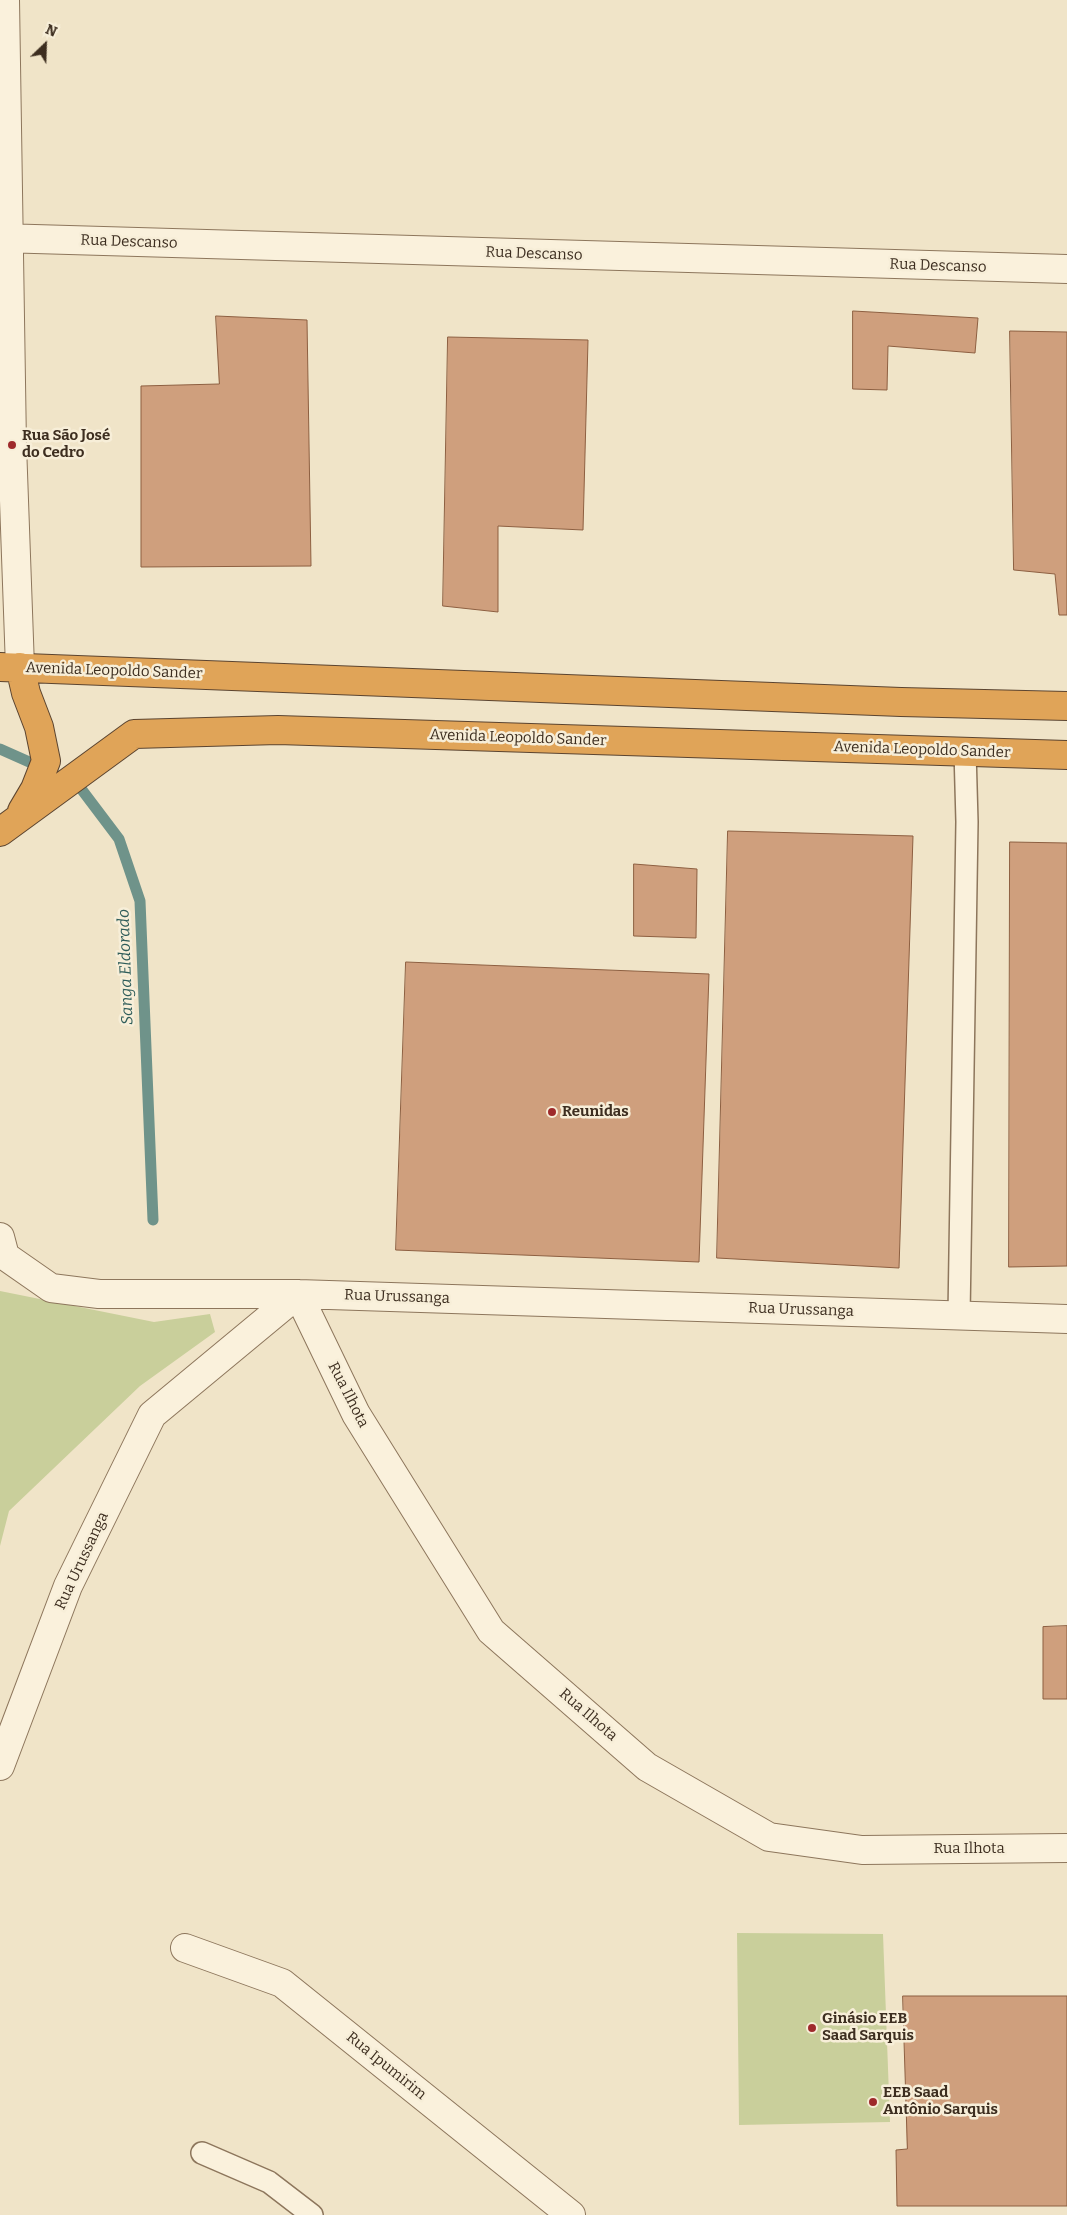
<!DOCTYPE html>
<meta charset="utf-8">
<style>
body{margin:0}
#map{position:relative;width:1067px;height:2215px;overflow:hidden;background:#f0e4c8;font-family:Bitter,serif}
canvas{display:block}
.north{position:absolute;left:20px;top:20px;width:50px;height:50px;-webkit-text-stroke:4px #f7eed8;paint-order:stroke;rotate:24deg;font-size:14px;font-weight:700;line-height:20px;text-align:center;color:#3d2e20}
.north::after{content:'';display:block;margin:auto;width:18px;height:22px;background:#3d2e20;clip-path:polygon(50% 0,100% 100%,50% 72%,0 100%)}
</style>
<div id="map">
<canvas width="1067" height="2215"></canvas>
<div class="north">N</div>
</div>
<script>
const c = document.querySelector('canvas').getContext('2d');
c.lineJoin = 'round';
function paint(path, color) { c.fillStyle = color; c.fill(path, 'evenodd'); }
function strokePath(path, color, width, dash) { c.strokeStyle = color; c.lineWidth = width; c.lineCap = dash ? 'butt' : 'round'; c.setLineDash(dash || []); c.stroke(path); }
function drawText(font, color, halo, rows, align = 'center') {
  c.font = font + ' Bitter,serif'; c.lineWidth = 5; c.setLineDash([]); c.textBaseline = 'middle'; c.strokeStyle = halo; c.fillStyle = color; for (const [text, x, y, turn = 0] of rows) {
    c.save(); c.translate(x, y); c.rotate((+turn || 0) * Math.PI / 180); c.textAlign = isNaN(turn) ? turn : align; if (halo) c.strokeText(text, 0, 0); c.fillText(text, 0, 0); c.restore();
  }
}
paint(new Path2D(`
 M0 1291 154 1322 210 1314 215 1332 140 1386 9 1511 0 1546Z
 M737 1933 883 1934 890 2122 739 2125Z`), '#c9cf9b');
strokePath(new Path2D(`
 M0 749 45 769
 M70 781 79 786 119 839 140 901 153 1220`), '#6f938a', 11);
const building = new Path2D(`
 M853 311 978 318 975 353 888 346 887 390 853 389Z
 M216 316 307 320 311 566 141 567V386L219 384Z
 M1010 331 1067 332V615H1059L1055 574 1014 570Z
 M448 337 588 340 583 530 498 526V612L443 606Z
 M728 831 913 836 899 1268 717 1258Z
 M1010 842 1067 843V1266L1009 1267Z
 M634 864 697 869 696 938 634 936Z
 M406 962 709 974 699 1262 396 1250Z
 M1067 1626V1699H1043V1627Z
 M903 1996H1067V2206H897L896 2150 907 2149Z`);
paint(building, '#cf9f7d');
strokePath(building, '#8d5f41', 1);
const lane = new Path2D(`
 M959 1315 967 822 965 751
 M202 2153 269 2182 312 2215`);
const street = new Path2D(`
 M5 0 12 445 20 667
 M0 238 1067 269
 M0 1237 5 1256 51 1288 99 1294H298L1067 1319
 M298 1294 356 1414 491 1631 647 1767 769 1837 862 1850 1067 1848
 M0 1766 68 1586 152 1415 298 1294
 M185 1948 282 1983 571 2215`);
const highway = new Path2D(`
 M0 667 901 702 1067 706
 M20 667 26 693 39 727 46 761 35 789 22 811
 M0 832 134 734 278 730 1067 755`);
strokePath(lane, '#8d765c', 24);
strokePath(street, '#8d765c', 30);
strokePath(highway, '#5b4430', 30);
strokePath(lane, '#faf1dc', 21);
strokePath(street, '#faf1dc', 28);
strokePath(highway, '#e0a458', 28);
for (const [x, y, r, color] of [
 [12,445,5,"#9e2a2b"],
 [552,1112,5,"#9e2a2b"],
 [812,2028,5,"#9e2a2b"],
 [873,2102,5,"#9e2a2b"]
]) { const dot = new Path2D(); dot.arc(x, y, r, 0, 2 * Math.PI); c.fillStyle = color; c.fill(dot); strokePath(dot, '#f7eed8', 2); }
drawText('15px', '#3d2e20', '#f7eed8', [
 ["Rua Descanso",129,242,2],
 ["Rua Descanso",534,254,2],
 ["Rua Descanso",938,266,2],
 ["Avenida Leopoldo Sander",114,671,2],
 ["Avenida Leopoldo Sander",518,738,2],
 ["Avenida Leopoldo Sander",922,750,2],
 ["Rua Urussanga",397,1297,2],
 ["Rua Urussanga",801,1310,2],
 ["Rua Ilhota",348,1395,63],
 ["Rua Urussanga",82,1561,-65],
 ["Rua Ilhota",588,1715,41],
 ["Rua Ilhota",969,1849],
 ["Rua Ipumirim",386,2066,39]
]);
drawText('bold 15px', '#3d2e20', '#f7eed8', [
 ["Rua São José",22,436],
 ["do Cedro",22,453],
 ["Reunidas",562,1112],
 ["Ginásio EEB",822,2019],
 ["Saad Sarquis",822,2036],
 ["EEB Saad",883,2093],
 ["Antônio Sarquis",883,2110]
], 'left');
drawText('italic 16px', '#2f5d5a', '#f7eed8', [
 ["Sanga Eldorado",126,967,-92]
]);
</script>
